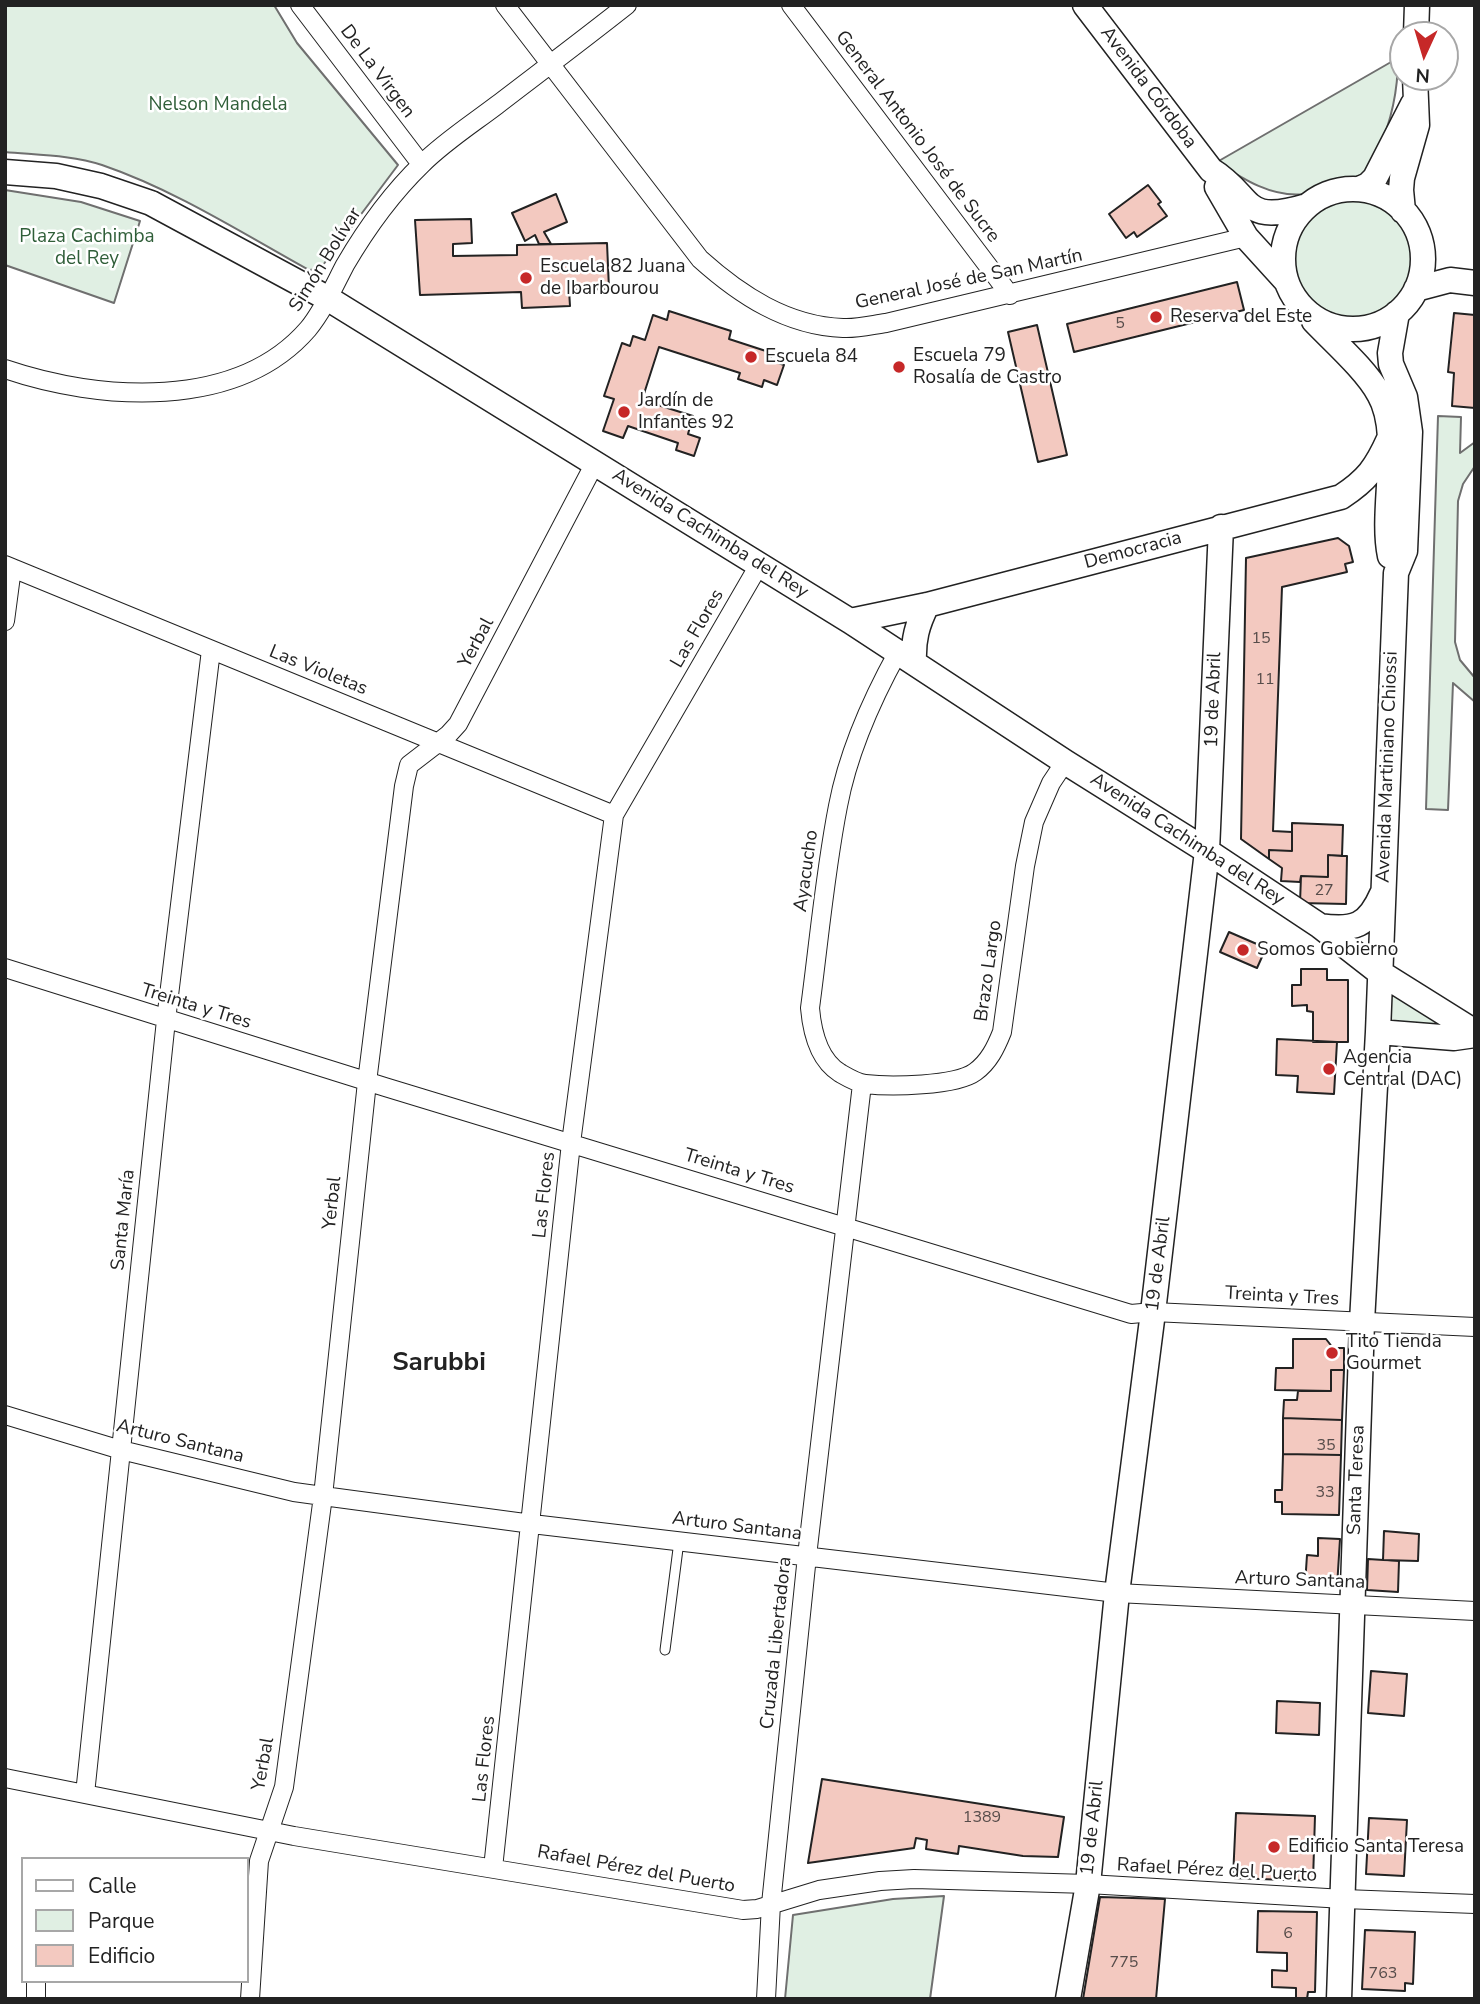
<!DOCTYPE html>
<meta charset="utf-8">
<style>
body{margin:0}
#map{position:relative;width:1480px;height:2004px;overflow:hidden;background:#fff;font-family:"Nunito Sans",sans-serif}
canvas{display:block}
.frame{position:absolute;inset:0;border:7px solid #222;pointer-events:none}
.legend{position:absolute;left:21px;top:1857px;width:228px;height:126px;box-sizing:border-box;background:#fff;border:2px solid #a7a7a7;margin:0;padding:9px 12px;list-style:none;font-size:21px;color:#222}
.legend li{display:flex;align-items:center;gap:14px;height:35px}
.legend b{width:35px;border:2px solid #a7a7a7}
.north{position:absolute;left:1389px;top:21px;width:70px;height:70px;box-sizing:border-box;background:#fff;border:2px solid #a7a7a7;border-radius:50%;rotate:184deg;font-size:19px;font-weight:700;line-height:28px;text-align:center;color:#222}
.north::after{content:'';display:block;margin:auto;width:24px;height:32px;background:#c62828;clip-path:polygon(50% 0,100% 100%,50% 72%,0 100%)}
</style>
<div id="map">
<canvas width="1480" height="2004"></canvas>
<div class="frame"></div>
<ul class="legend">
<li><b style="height:9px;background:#fff"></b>Calle</li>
<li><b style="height:19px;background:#e0efe3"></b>Parque</li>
<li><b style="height:19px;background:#f3c9c0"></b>Edificio</li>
</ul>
<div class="north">N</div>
</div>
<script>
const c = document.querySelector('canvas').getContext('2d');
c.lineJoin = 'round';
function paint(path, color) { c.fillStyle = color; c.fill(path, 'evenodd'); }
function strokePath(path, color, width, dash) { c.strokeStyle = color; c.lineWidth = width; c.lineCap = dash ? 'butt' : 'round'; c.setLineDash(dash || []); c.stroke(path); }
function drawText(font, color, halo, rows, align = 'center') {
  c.font = font + ' "Nunito Sans",sans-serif'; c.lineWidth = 5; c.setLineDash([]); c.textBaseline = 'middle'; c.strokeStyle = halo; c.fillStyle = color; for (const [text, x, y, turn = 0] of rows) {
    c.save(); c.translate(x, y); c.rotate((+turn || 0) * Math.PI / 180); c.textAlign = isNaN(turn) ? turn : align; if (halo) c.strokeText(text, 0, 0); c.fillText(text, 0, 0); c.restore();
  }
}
const green = new Path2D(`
 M5 5H274L297 43 398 165 320 269 309 270C242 233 175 190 102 165 72 155 37 155 5 152Z
 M1398 58C1398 91 1392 120 1378 151 1376 157 1373 165 1369 170 1361 181 1347 180 1335 183 1325 186 1316 193 1305 194 1272 198 1243 179 1217 162Z
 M1283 259a70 70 0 1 1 140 0a70 70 0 1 1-140 0Z
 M5 190 81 202 140 221 114 303 5 265Z
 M1438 416 1461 417 1460 453 1475 442V466L1463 484 1458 501 1455 642 1460 660 1475 678V702L1453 683 1448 810 1426 809Z
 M1391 986 1458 1029 1388 1025Z
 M944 1896 930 1999H785L793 1915 893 1899Z`);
paint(green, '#e0efe3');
strokePath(green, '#6f6f6f', 2);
const building = new Path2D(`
 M1148 185 1161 202 1158 204 1167 216 1137 237 1134 232 1126 238 1109 214Z
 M556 194 567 222 544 232 551 244H539L535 235 525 241 512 213Z
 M471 219 472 243 453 244V256L517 255V245L607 243 609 289 569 290 570 306 522 308 521 292 420 295 415 220Z
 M1237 282 1244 310 1074 352 1067 324Z
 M669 311 731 331 729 339 772 353 770 360 784 365 777 385 764 380 762 387 738 379 740 373 659 347 642 400 693 416 688 434 700 438 694 456 676 450 678 443 628 426 623 438 603 431 614 399 604 396 622 343 630 346 633 336 645 340 653 315 667 320Z
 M1454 313 1475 315V408L1452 406 1454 373 1448 372Z
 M1037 325 1067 455 1038 462 1008 332Z
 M1338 538 1349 546 1353 562 1345 564 1347 572 1282 587 1273 831 1292 832V851L1269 850V859L1241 839 1246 558Z
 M1292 823 1343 825 1342 856 1328 855V877L1301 876 1300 882 1281 881 1282 868 1269 859V850L1292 851Z
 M1328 855 1347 856 1346 904 1300 903 1301 876 1328 877Z
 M1229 932 1266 948 1257 968 1220 952Z
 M1301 969H1327V980H1348V1042H1313V1012L1307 1011V1005L1292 1006V985H1301Z
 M1277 1039 1337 1042 1334 1094 1297 1092 1298 1076 1276 1075Z
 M1293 1339H1326L1333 1348H1344V1370H1331V1391L1275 1390 1276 1368H1293Z
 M1331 1370H1344L1342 1420 1283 1418 1284 1400H1297L1298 1391H1331Z
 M1283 1418 1342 1420 1341 1455 1283 1454Z
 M1283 1454 1341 1455 1339 1515 1282 1514V1502H1275V1490H1282Z
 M1384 1531 1419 1534 1418 1561 1383 1560Z
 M1318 1538 1340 1539 1337 1587 1305 1585 1307 1555 1318 1556Z
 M1368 1559 1399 1561 1398 1592 1367 1590Z
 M1371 1671 1407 1674 1404 1716 1368 1713Z
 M1277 1701 1320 1703 1319 1735 1276 1733Z
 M822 1779 1064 1817 1058 1857 1023 1856 959 1846 958 1854 926 1849 927 1840 916 1838 914 1848 808 1863Z
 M1236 1813 1315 1816 1313 1881 1233 1878Z
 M1369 1818 1407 1820 1404 1876 1366 1874Z
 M1100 1897 1165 1899 1156 1999H1083Z
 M1258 1911 1317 1912 1315 1992H1308L1307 1999H1296V1988L1272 1987V1970L1287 1971V1953L1257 1952Z
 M1365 1930 1415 1932 1413 1984 1405 1983V1991L1362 1989Z`);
paint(building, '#f3c9c0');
strokePath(building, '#222', 2);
const lane = new Path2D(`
 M665 1650 679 1541`);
const street = new Path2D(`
 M300 5 421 164
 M505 5 700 259C740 295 787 326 843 328 856 329 872 325 886 323L1246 237
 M791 5 1010 295
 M5 369C99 401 237 411 308 329 323 311 334 286 345 265 366 229 392 193 422 164 444 142 472 124 497 105 540 72 584 39 627 5
 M5 565 614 815
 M5 621 12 568
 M898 652C872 699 848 753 838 806 825 872 819 941 810 1008 812 1031 819 1060 840 1073 847 1077 857 1083 865 1084 890 1087 956 1086 975 1072 989 1062 996 1047 1002 1032L1025 866 1034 822 1051 783 1065 762
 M5 968 385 1087 1131 1314 1153 1312 1475 1327
 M5 1415 121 1450 294 1492 323 1496 532 1524 1117 1593 1475 1611
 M5 1778 294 1836 743 1910 757 1909 819 1890 880 1881 914 1879 1088 1884 1344 1899 1475 1904
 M85 1794 166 1020 211 650
 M493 1868 571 1143 614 815 759 565
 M36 1999V1981
 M250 1999 259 1861 284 1787 323 1496 367 1082 404 786 409 765 448 735 458 724 595 463
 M766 1999 771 1904 807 1556 862 1084`);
const secondary = new Path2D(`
 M1085 5 1211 170C1255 197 1240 226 1307 206
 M1416 35 1417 5
 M5 172 56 176 101 186 151 203 327 298 850 621 1065 762 1207 851 1320 926 1379 972 1475 1032
 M1217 187 1246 237 1286 281
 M1359 189 1368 185 1375 178 1413 104
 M1283 259a70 70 0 1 1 140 0a70 70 0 1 1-140 0Z
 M1403 211 1401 190 1402 178 1417 125 1415 77
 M1416 289 1450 280 1475 283
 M1314 321C1334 342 1366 370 1379 394 1403 435 1380 509 1390 556
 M850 621 927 605 1341 497C1367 480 1376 468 1389 439
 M914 662C913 640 917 625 927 605
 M1320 926C1354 931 1368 926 1382 894
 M1378 1032 1454 1038 1475 1035
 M1068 1999 1088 1884 1117 1593 1153 1312 1207 851 1221 527
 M1339 1999 1362 1322 1378 1032 1396 573 1405 551 1410 432 1405 397 1391 364 1390 353 1397 313`);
strokePath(lane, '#222', 11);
strokePath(street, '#222', 20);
strokePath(secondary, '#222', 27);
strokePath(lane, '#fff', 9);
strokePath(street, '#fff', 18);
strokePath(secondary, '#fff', 24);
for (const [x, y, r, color] of [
 [526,278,7,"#c62828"],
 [1156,317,7,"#c62828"],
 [751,357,7,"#c62828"],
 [899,367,7,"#c62828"],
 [624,412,7,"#c62828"],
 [1243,950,7,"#c62828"],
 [1329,1069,7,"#c62828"],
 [1332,1353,7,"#c62828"],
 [1274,1847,7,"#c62828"]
]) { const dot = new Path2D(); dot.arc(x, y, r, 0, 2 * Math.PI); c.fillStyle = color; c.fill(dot); strokePath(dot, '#fff', 2.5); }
drawText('16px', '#564c4a', null, [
 ["5",1120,324],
 ["15",1261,639],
 ["11",1265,680],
 ["27",1324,891],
 ["35",1326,1446],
 ["33",1325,1493],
 ["1389",982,1818],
 ["6",1288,1934],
 ["775",1124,1963],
 ["763",1383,1974]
]);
drawText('19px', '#222', '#fff', [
 ["De La Virgen",377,72,53],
 ["Avenida Córdoba",1148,88,53],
 ["General Antonio José de Sucre",917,137,53],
 ["Simón Bolívar",326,260,-58],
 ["General José de San Martín",969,280,-12],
 ["Avenida Cachimba del Rey",710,534,32],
 ["Democracia",1133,551,-15],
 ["Las Flores",698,629,-60],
 ["Yerbal",477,643,-62],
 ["Las Violetas",318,671,22],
 ["19 de Abril",1214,700,-88],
 ["Avenida Martiniano Chiossi",1388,767,-88],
 ["Avenida Cachimba del Rey",1187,840,33],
 ["Ayacucho",807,871,-82],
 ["Brazo Largo",989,971,-82],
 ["Treinta y Tres",196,1007,17],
 ["Treinta y Tres",739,1172,17],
 ["Las Flores",545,1195,-84],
 ["Yerbal",333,1203,-84],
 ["Santa María",124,1220,-84],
 ["19 de Abril",1159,1264,-83],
 ["Treinta y Tres",1282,1297,3],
 ["Arturo Santana",180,1442,14],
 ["Santa Teresa",1357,1480,-88],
 ["Arturo Santana",737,1527,7],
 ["Arturo Santana",1300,1581,2],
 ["Cruzada Libertadora",777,1643,-84],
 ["Las Flores",485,1759,-84],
 ["Yerbal",264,1764,-80],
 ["19 de Abril",1093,1828,-84],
 ["Rafael Pérez del Puerto",636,1870,10],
 ["Rafael Pérez del Puerto",1217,1871,3]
]);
drawText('19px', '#2f5e38', '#fff', [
 ["Nelson Mandela",218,105],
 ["Plaza Cachimba",87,237],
 ["del Rey",87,259]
]);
drawText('19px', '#222', '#fff', [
 ["Escuela 82 Juana",540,267],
 ["de Ibarbourou",540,289],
 ["Reserva del Este",1170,317],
 ["Escuela 79",913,356],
 ["Rosalía de Castro",913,378],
 ["Escuela 84",765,357],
 ["Jardín de",638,401],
 ["Infantes 92",638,423],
 ["Somos Gobierno",1257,950],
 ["Agencia",1343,1058],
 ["Central (DAC)",1343,1080],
 ["Tito Tienda",1346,1342],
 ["Gourmet",1346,1364],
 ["Edificio Santa Teresa",1288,1847]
], 'left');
drawText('bold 26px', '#222', '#fff', [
 ["Sarubbi",439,1364]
]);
</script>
